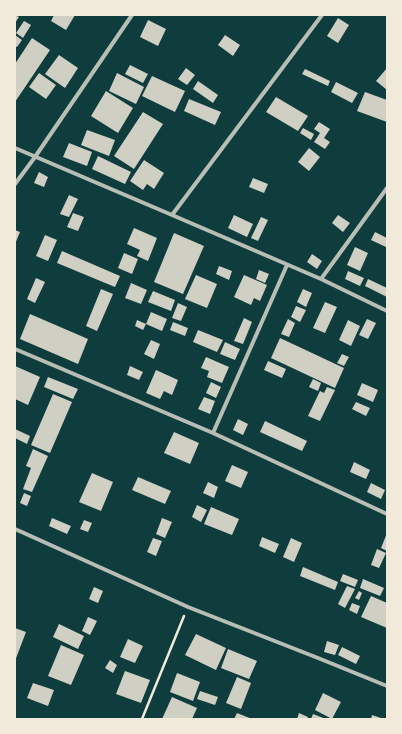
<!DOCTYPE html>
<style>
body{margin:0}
#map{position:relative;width:402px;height:734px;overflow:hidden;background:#0f3d3e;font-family:Manrope,sans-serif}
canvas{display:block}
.frame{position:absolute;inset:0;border:16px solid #f1e9da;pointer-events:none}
</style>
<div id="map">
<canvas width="402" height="734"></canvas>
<div class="frame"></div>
</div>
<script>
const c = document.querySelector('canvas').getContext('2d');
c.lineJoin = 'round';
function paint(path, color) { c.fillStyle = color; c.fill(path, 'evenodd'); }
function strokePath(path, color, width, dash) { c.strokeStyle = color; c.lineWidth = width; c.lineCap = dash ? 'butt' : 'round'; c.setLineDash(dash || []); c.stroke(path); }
paint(new Path2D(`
 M15 15 19 17 15 23Z
 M54 15H75L66 30 51 21Z
 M338 18 349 25 338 43 327 36Z
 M148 20 166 29 158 46 140 37Z
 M24 21 31 25 23 38 16 33Z
 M15 35 22 40 17 47 15 46Z
 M225 35 240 45 233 56 218 45Z
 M32 38 50 50 15 102V64Z
 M59 55 78 68 65 88 45 74Z
 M130 65 148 74 143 83 125 74Z
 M186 68 195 75 187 85 178 79Z
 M387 68V90L376 81Z
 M305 69 330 81 328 86 302 74Z
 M39 73 56 85 46 99 29 87Z
 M117 73 144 87 136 104 109 91Z
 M152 76 185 91 175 112 142 96Z
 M198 81 218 95 213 103 193 89Z
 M336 82 358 93 352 103 331 92Z
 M106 91 133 108 118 133 91 116Z
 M365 92 387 100V122L357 111Z
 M276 97 308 116 298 131 266 112Z
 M189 99 221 112 215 125 184 111Z
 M143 112 163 124 134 169 114 156Z
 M319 122 330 129 324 138 330 142 325 149 314 142 320 133 314 129Z
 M303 128 314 134 311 140 300 133Z
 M87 130 115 140 109 156 81 145Z
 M69 143 92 152 87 166 63 157Z
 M309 148 320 157 309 171 298 162Z
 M98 156 131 172 125 184 92 169Z
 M144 160 164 173 154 189 147 184 143 190 130 181Z
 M39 172 48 177 44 187 34 183Z
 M253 178 268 184 264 193 249 187Z
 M69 195 78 199 69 217 60 214Z
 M73 213 84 217 78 231 67 227Z
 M234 215 253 224 247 237 228 228Z
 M338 215 350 223 343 232 332 223Z
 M261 217 268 220 258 241 251 238Z
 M134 228 157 238 148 261 137 256 140 250 127 244Z
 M15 230 20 232 15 244Z
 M375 232 387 238 386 247 371 240Z
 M174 233 204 246 183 294 154 282Z
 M45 235 57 240 48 261 36 256Z
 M355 247 368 253 360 271 347 265Z
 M62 251 120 276 115 287 57 263Z
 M124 253 138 259 132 274 118 268Z
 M312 254 322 261 317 269 307 262Z
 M219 266 232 271 229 280 216 274Z
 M259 270 269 274 265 283 256 279Z
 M348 271 364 278 360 286 345 279Z
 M196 275 217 284 207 308 185 299Z
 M244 275 267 285 260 301 254 298 251 305 234 297Z
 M36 278 45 282 35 303 27 299Z
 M368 279 387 288V297L365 286Z
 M131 283 147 290 141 304 125 298Z
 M101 289 113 294 97 331 86 326Z
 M303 289 312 293 306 307 297 302Z
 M153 291 175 300 171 311 148 302Z
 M325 302 337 307 325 333 313 328Z
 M178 303 187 307 181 321 172 318Z
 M296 306 306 310 300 322 291 317Z
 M151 312 167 319 162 331 146 324Z
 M30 314 88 339 78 364 20 339Z
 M244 318 252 322 243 344 234 341Z
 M288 319 295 323 289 337 281 334Z
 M367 319 376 323 368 339 359 335Z
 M137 320 146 324 143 330 135 326Z
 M348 320 360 326 351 346 339 340Z
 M173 322 188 328 185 336 170 330Z
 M198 330 223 340 217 352 193 342Z
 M280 338 344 368 335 388 271 358Z
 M151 340 160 344 154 359 144 354Z
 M225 342 240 349 235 360 220 354Z
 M342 354 349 357 344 366 337 363Z
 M206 357 229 367 222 383 207 377 209 371 201 368Z
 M268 361 286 369 282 378 264 370Z
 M15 366 40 377 28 405 15 399Z
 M130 366 143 372 139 380 127 375Z
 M156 370 178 380 172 395 164 391 160 399 146 393Z
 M48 377 78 389 73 399 44 387Z
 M313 379 321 383 318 391 309 387Z
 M211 382 221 387 216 398 206 393Z
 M362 383 378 390 373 402 357 395Z
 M327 387 335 390 320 421 308 416 320 391 324 393Z
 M53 394 72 402 50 453 31 445Z
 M204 397 215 401 210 414 198 409Z
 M356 402 370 408 366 416 352 409Z
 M238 419 248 424 243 435 233 430Z
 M265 421 307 441 302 451 260 432Z
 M15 429 30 436 27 444 15 438Z
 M174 432 199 443 190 464 164 453Z
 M33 449 48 456 32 492 23 489 31 468 26 466Z
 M354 462 370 470 366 479 350 472Z
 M232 465 248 472 241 488 225 481Z
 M92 473 113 482 101 511 79 502Z
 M138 477 171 491 165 504 132 490Z
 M208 482 218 487 214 498 203 493Z
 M371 483 385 490 381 499 367 492Z
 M24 493 31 496 27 506 20 503Z
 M197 505 207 510 201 522 192 517Z
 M211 507 239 519 232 535 204 524Z
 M52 518 71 526 67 534 49 526Z
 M162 518 172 522 165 538 156 534Z
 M84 520 92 523 88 532 80 529Z
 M387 533V551L381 548Z
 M262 537 279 544 275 553 259 546Z
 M153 538 162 541 156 556 147 552Z
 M291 538 302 543 294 562 283 557Z
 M377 549 386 553 379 568 371 565Z
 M303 567 338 582 335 590 300 576Z
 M343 574 358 580 355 587 340 581Z
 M363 579 384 588 380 596 360 588Z
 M347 586 355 589 345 608 338 604Z
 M94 587 103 591 98 603 89 599Z
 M359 591 362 593 359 600 355 598Z
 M371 596 387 603V628L361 617Z
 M352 603 360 606 357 614 349 610Z
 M88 617 97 621 90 635 82 631Z
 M59 624 84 636 78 649 53 637Z
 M15 628 26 632 15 661Z
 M196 634 226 648 216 670 185 655Z
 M128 639 143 646 135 663 120 657Z
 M327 641 339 645 335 655 324 652Z
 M61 645 84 655 71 685 48 676Z
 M342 647 360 656 356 664 338 655Z
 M228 649 257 661 249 679 221 668Z
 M110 660 117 665 113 673 105 668Z
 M125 671 150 680 141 703 116 694Z
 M177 673 200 682 193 701 170 692Z
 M237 677 251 683 241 709 226 703Z
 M33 683 54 690 48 706 27 698Z
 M200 691 218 697 215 705 197 699Z
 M323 693 341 702 332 719 315 710Z
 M172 697 197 708 192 719H162Z
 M237 713 252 719H234Z
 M299 713 308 717 307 719H297Z
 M313 714 326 719H311Z
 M372 715 381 718V719H371Z`), '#cfcfc3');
strokePath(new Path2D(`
 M142 719 184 616`), '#f1e9da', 2.5);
strokePath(new Path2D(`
 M15 148 172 215 321 279 387 311
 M15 184 35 157 132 15
 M172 215 322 15
 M321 279 387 188
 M15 349 213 433 387 514
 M213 433 287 265
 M15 529 188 607 318 658 387 686`), '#b8beb3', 4);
</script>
